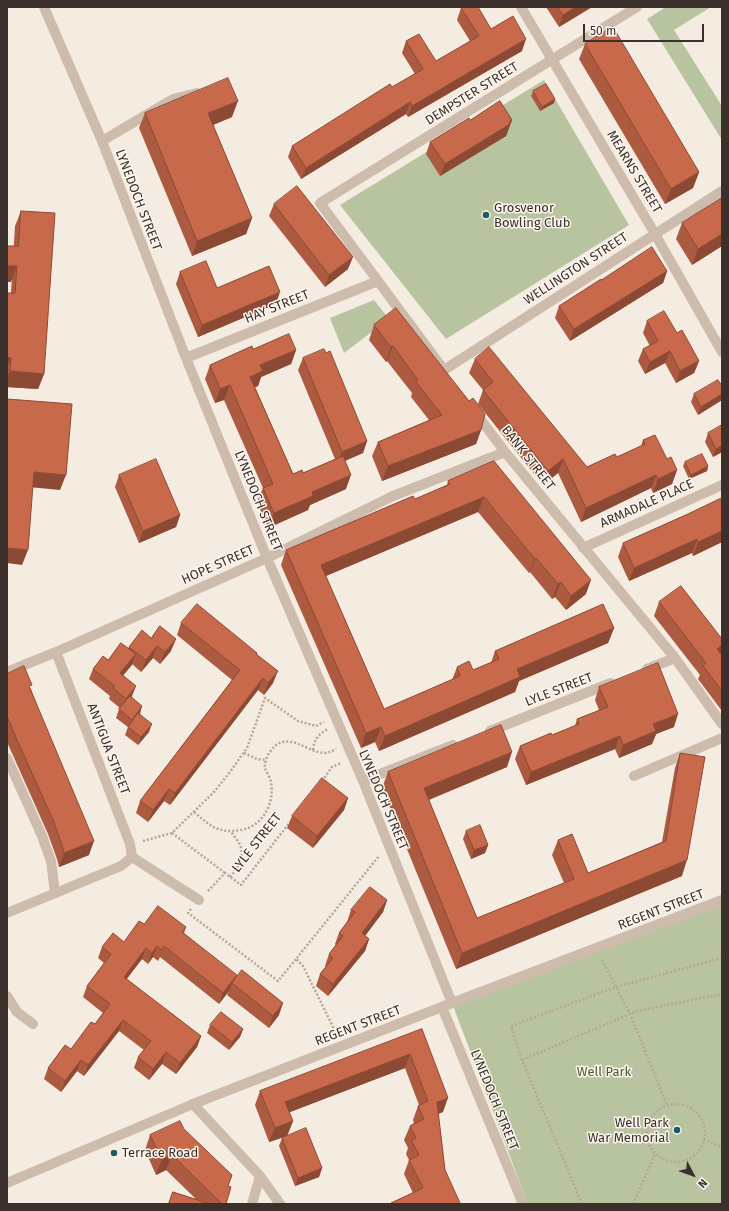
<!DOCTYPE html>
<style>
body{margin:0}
#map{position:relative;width:729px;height:1211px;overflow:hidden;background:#f4ebe1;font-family:"Fira Sans",sans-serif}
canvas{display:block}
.frame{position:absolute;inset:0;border:8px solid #3b302b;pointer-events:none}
.north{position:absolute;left:673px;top:1155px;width:40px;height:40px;-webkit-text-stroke:3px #fbf5ee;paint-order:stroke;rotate:131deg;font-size:11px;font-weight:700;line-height:16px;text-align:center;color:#3b302b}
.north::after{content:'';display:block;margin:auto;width:14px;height:18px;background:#3b302b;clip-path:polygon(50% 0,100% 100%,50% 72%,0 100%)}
.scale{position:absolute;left:583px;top:24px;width:121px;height:18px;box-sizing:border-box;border:2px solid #3b302b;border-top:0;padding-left:5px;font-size:12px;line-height:14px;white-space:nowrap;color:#3b302b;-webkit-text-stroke:3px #fbf5ee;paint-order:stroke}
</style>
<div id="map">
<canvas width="729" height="1211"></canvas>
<div class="frame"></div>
<div class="north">N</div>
<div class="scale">50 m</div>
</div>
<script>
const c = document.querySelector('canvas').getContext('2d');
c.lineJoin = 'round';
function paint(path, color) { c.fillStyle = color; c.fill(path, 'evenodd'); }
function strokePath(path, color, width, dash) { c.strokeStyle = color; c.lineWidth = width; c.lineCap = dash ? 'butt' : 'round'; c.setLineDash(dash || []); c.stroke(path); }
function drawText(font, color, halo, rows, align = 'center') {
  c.font = font + ' "Fira Sans",sans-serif'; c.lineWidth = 3; c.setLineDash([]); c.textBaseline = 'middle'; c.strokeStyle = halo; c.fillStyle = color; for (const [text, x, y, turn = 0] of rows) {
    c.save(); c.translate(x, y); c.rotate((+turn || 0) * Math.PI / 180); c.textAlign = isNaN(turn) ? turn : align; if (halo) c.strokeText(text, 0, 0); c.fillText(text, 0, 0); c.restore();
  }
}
paint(new Path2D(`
 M666 7H711L674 30 722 106V140L647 19Z
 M544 80 629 225 446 339 340 205Z
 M374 300 389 319 344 353 330 318Z
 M722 900V1204H528L452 1003Z`), '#b8c4a0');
strokePath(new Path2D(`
 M313 750C314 739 319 734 328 729
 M244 753 257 759 266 760
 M322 781 332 767 341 763
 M194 812C209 825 218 834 240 830 262 827 275 804 271 782 270 777 266 772 265 768 264 761 269 752 273 748 288 731 307 752 324 753 329 753 332 751 336 749
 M172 833 225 873
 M143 841 172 833 214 792 230 772 247 748 265 698 298 721 316 726 324 722
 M230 877C237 869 245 856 240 845 238 840 233 836 231 831
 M208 891 225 873 241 885 291 821
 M191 909 188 913 278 981 296 959
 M602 960 630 1014 667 1105
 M337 1035 303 966 296 959 379 856
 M522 1060 511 1026 616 987 722 958
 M647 1133a29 29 0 1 1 58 0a29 29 0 1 1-58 0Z
 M704 1139 722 1147
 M582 1204 522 1060 637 1011 722 994
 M633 1204 655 1154`), '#b9a596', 2.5, [2, 2]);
strokePath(new Path2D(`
 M44 7 102 141 186 358 267 558 363 781 452 1003
 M521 7 655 234 722 352
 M102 141 173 99 197 93
 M186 358 378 281
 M444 370 320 203 637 7
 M444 370 722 191
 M475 412 505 452 675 658 722 724
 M583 548 722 485
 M56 652 130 844 132 857
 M647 669 675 658
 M7 672 56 652 267 558 393 496 505 452
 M490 731 611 683
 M7 758 42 836 51 861 55 893
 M634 776 722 738
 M363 781 453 745
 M7 913 121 866 132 857 199 900
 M7 996 17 1012 33 1024
 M442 1007 523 1204
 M193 1104 260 1176 280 1204
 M7 1183 193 1104 452 1003 722 900
 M252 1204 260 1176`), '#cdbbac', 10);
paint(new Path2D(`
 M546 7H592L559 27Z
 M461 8 522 51 408 117 406 114 301 179 288 157 292 146 415 74 402 53 406 41 436 61 470 41 457 20Z
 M585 44 699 172 693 188 665 204 579 59Z
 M533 91 555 99 554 103 540 111 531 96Z
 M145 113 232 117 213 125 252 218 246 234 192 256 139 128Z
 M470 120H512L506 136 440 176 426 154 430 142Z
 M722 198V246L692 265 676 239 682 223Z
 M274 204 348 269 325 287 269 216Z
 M21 211 44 374 38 389 7 387V293H11L15 226Z
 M667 271 663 283 570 341 555 318 559 306 601 280Z
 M180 272 217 288 276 304 198 337 176 284Z
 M647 321 677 333 699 361 694 373 676 383 665 363 645 374 638 361 643 349 650 346 643 333Z
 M374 325 481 430 476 444 382 481 372 456 378 442 429 420 411 397 412 393 387 361 386 362 369 340Z
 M296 350 291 364 261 377 258 386 255 387 293 474 303 473 335 459 298 370 303 358 367 441 363 453 345 461 346 489 310 505 308 510 268 528 257 502 263 488 224 400 215 403 205 379 210 365Z
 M475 359 587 467 617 457 641 446 643 440 667 459 677 470 672 484 653 493 651 488 581 522 558 473 543 485 478 404 483 390 469 373Z
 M722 386V400L698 415 691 402 694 394Z
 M708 433 722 452 713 457 705 442Z
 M494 461 586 594 566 610 555 597 552 599 530 572 529 573 478 512 326 576 384 709 452 680 457 667 473 670 491 663 495 651 614 628 608 643 519 681 515 692 379 751 375 742 361 748 281 565 286 550 415 499 447 485 448 481Z
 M685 462 708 466 707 471 689 479 683 466Z
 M119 475 180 515 176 527 139 543 115 487Z
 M722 498V542L693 556 692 553 629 581 618 557 623 543 688 514Z
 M659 602 722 639V652L721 654 722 655V711L698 679 700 675 654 616Z
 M181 623 257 653V654L273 683 264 695 258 690 170 805 164 801 148 822 136 813 140 801 232 680 177 635Z
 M151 638 171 651 160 664 153 658 141 672 132 664 123 675 132 696V697L149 732 138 745 125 735 128 727 116 718 119 709 120 708 109 699 110 696 89 679 93 669 108 660 128 649 129 647Z
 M7 674 31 689 89 855 59 867 57 859 48 834 7 742Z
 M599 687 674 727 656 734 652 744 619 758 615 749 526 785 515 759 520 746 552 735 575 726 577 719 599 710 595 700Z
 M680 753 682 876 456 969 382 788 388 772 507 767 429 800 477 918 564 883 552 855 558 840 588 873 662 842 675 768Z
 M348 798 344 810 313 848 287 828 292 816Z
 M466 831 488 845 485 853 471 859 463 839Z
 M387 900 383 912 365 936 369 939 365 951 328 996 316 986 320 974 326 967 325 966 329 954 336 946 335 944 339 933 347 922 351 910Z
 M144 924 186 927 184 933 279 1015 269 1028 227 995 229 991 219 1004 160 957 158 961 153 957 148 964 142 959 126 979 201 1036 197 1047 176 1074 162 1064 149 1080 134 1068 138 1057 144 1050 119 1031 84 1076 77 1071 61 1092 44 1079 48 1068 71 1049 95 1024 103 1013 83 997 87 986 104 963 98 958 102 947 124 942Z
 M210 1025 243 1029 240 1037 229 1050 207 1033Z
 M422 1029 443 1112 438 1114 445 1170 459 1204H390L391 1203 413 1193 404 1174 409 1160 406 1154 408 1148 404 1140 410 1126 414 1123 413 1120 418 1106 419 1105 405 1068 289 1112 293 1121 287 1136 269 1142 255 1105 260 1091Z
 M184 1129 228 1186 226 1204H168L173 1192 196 1199 166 1170 156 1175 145 1150 150 1135Z
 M282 1138 322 1168 319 1177 295 1186 279 1146Z`), '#ac5a40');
paint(new Path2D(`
 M576 7H592L559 27 563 15Z
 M526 39 522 51 408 117 412 106Z
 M555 99 554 103 540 111 542 107Z
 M238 101 232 117 203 129 208 113Z
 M410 102 406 114 301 179 306 168Z
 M512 120 506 136 440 176 445 164Z
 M699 172 693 188 665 204 671 189Z
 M252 218 246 234 192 256 197 241Z
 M722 234V246L692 265 698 249Z
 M353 257 348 269 325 287 329 275Z
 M7 266H17L11 282H7Z
 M667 271 663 283 570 341 574 329Z
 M280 292 276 304 198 337 202 325Z
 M393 346 387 361 386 362 391 347Z
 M296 350 291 364 261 377 258 386 245 391 250 377 260 365Z
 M670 351 665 363 645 374 650 362Z
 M7 357 11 358 7 368Z
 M699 361 694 373 676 383 680 371Z
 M10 371 44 374 38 389 7 387V379Z
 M230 385 224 400 215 403 220 389Z
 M722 394V400L698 415 701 407Z
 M481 430 476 444 382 481 388 466Z
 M367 441 363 453 337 464 342 452Z
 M722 445V452L713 457 716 449Z
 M563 459 558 473 543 485 548 471Z
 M708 466 707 471 689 479 691 475Z
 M677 470 672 484 653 493 658 479Z
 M34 472 66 475 60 490 29 487Z
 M351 475 346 489 310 505 308 510 268 528 274 513 312 492Z
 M656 475 651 488 581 522 586 508Z
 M484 497 478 512 316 580 321 565Z
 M180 515 176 527 139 543 143 531Z
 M722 531V542L693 556 698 542Z
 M697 539 692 553 629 581 634 568Z
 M7 548 28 550 22 565 7 563Z
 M536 558 530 572 529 573 535 559Z
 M591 580 586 594 566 610 571 596Z
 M561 582 555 597 552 599 558 584Z
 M614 628 608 643 519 681 515 692 379 751 385 736 517 669Z
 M176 639 171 651 160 664 165 652Z
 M722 645V652L720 657 717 649Z
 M157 646 153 658 141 672 146 660Z
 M136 654 132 665 116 684 120 673Z
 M278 671 273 683 264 695 268 683Z
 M263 678 258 690 170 805 175 793Z
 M136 686 132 696 122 709 126 699Z
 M142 706 140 714 129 728 132 720Z
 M678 714 674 727 656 734 652 744 619 758 623 745 653 724Z
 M152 724 149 732 138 745 141 737Z
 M381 727 375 742 361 748 366 733Z
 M620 736 615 749 526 785 531 772Z
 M512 752 507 767 418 804 424 788Z
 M169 789 164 801 148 822 153 810Z
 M348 798 344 810 313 848 317 836Z
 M94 841 89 855 59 867 64 853Z
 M488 845 485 853 471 859 474 850Z
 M687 860 682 876 456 969 462 953Z
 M387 900 383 912 358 945 362 933Z
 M369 939 365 951 328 996 333 984Z
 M157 946 153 957 148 964 152 953Z
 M146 948 142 959 120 988 124 977Z
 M237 975 233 984 232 983 229 991 219 1004 223 993Z
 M283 1003 279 1015 269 1028 273 1016Z
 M123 1020 119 1031 84 1076 88 1065Z
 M243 1029 240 1037 229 1050 232 1042Z
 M201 1036 197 1047 176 1074 180 1063Z
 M166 1052 162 1064 149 1080 153 1069Z
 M410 1054 405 1068 280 1116 285 1102Z
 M81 1060 77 1071 61 1092 65 1081Z
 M448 1098 443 1112 432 1116 437 1102Z
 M293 1121 287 1136 269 1142 275 1128Z
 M172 1155 166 1170 156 1175 162 1159Z
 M322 1168 319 1177 295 1186 298 1178Z`), '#8c4a34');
const building = new Path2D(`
 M463 7H478L491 29 513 16 526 39 412 106 410 102 306 168 292 146 390 84 392 87 423 69 406 41 419 34 436 61 479 36 461 8Z
 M558 7H576L563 15Z
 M613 27 699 172 671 189 585 44Z
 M228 78 238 101 208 113 252 218 197 241 145 113Z
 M546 84 555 99 542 107 533 91Z
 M500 101 512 120 509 122 510 124 445 164 430 142 469 118 470 120Z
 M297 186 353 257 329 275 274 204Z
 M722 198V234L698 249 682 223Z
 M21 211 55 213 44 374 10 371 11 358 7 357V293H15L17 266H7V246H18Z
 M652 247 667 271 574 329 559 306 601 279V280Z
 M206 261 217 288 269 266 280 292 202 325 180 272Z
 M396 308 469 401 473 398 485 414 481 430 388 466 378 442 442 415 416 382 418 380 393 346 391 347 374 325Z
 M664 311 677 333 682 330 699 361 680 371 670 351 650 362 643 349 658 341 647 321Z
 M289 334 296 350 260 365 263 371 250 377 293 474 302 470 303 473 343 456 351 475 312 492 313 496 274 513 263 488 273 484 230 385 220 389 210 365 252 346 253 349Z
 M489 347 587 467 615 454 617 457 645 444 643 440 655 435 667 459 671 457 677 470 658 479 656 475 586 508 563 459 548 471 483 390 493 382 475 359Z
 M324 349 326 353 330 351 367 441 342 452 303 358Z
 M718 380 722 386V394L701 407 694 394Z
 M7 399 72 404 66 475 34 472 28 550 7 548Z
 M722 425V445L716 449 708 433Z
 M702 454 708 466 691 475 685 462Z
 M156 459 180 515 143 531 119 475Z
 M494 461 591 580 571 596 561 582 558 584 536 558 535 559 484 497 321 565 384 709 460 676 457 667 469 661 473 670 499 659 495 651 603 604 614 628 517 669 520 677 385 736 381 727 366 733 286 550 413 496 415 499 450 484 448 481Z
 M722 498V531L698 542 697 539 634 568 623 543 688 514Z
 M681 586 722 639V645L717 649 722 655V691L703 666 706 663 659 602Z
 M197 604 257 653 256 654 278 671 268 683 263 678 175 793 169 789 153 810 140 801 240 670 181 623Z
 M160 626 176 639 165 652 157 646 146 660 129 647 142 630 151 638Z
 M121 643 136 654 120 673 136 686 126 699 113 688 115 686 93 669 103 656 108 660Z
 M658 663 678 714 653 724 656 731 623 745 620 736 531 772 520 746 551 733 552 735 579 724 577 719 608 707 599 687Z
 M24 666 32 685 29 686 94 841 64 853 62 845 53 820 17 740 7 716V674Z
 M130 696 142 706 132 720 119 709Z
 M138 713 152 724 141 737 128 727Z
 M501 725 512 752 424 788 477 918 574 879 558 840 572 834 588 873 666 841 680 753 705 757 687 860 462 953 388 772Z
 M322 778 348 798 317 836 292 816Z
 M480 825 488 845 474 850 466 831Z
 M370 887 387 900 362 933 369 939 333 984 320 974 333 958 329 954 343 936 339 933 355 912 351 910Z
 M158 906 186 927 182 932 237 975 223 993 164 946 162 950 157 946 152 953 146 948 124 977 201 1036 180 1063 166 1052 153 1069 138 1057 151 1041 123 1020 88 1065 81 1060 65 1081 48 1068 65 1045 71 1049 91 1022 95 1024 110 1004 87 986 111 954 102 947 113 933 124 942 139 921 144 924Z
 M242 970 283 1003 273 1016 232 983Z
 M221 1012 243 1029 232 1042 210 1025Z
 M422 1029 448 1098 437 1102 445 1170 460 1203 457 1204H391V1203L423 1188 409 1160 419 1155 411 1140 416 1138 410 1126 424 1119 418 1106 428 1101 410 1054 285 1102 293 1121 275 1128 260 1091Z
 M180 1121 184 1129 232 1175 228 1186 231 1187 226 1204H222L172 1155 162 1159 150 1135Z
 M306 1128 322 1168 298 1178 282 1138Z
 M173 1192 210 1204H169Z`);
paint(building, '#c8694b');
strokePath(building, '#8c4a34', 1);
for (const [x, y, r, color] of [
 [486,215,4,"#1f5a5e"],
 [677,1130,4,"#1f5a5e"],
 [114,1153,4,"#1f5a5e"]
]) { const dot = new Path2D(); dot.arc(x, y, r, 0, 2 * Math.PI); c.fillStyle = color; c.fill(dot); strokePath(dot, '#fbf5ee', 1.5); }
drawText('13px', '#3b302b', '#fbf5ee', [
 ["DEMPSTER STREET",472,94,-32],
 ["MEARNS STREET",634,172,59],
 ["LYNEDOCH STREET",138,200,69],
 ["WELLINGTON STREET",576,269,-33],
 ["HAY STREET",277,307,-22],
 ["BANK STREET",528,458,52],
 ["LYNEDOCH STREET",258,501,68],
 ["ARMADALE PLACE",647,504,-24],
 ["HOPE STREET",218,565,-24],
 ["LYLE STREET",559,690,-21],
 ["ANTIGUA STREET",108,749,69],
 ["LYNEDOCH STREET",383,800,67],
 ["LYLE STREET",257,843,-52],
 ["REGENT STREET",661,910,-21],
 ["REGENT STREET",358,1026,-21],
 ["LYNEDOCH STREET",494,1100,68]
]);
drawText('13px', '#3b302b', '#fbf5ee', [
 ["Grosvenor",494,208],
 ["Bowling Club",494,223],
 ["Well Park",669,1123,"right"],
 ["War Memorial",669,1138,"right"],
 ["Terrace Road",122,1153]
], 'left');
drawText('13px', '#4a5a2e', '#fbf5ee', [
 ["Well Park",604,1072]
]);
</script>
